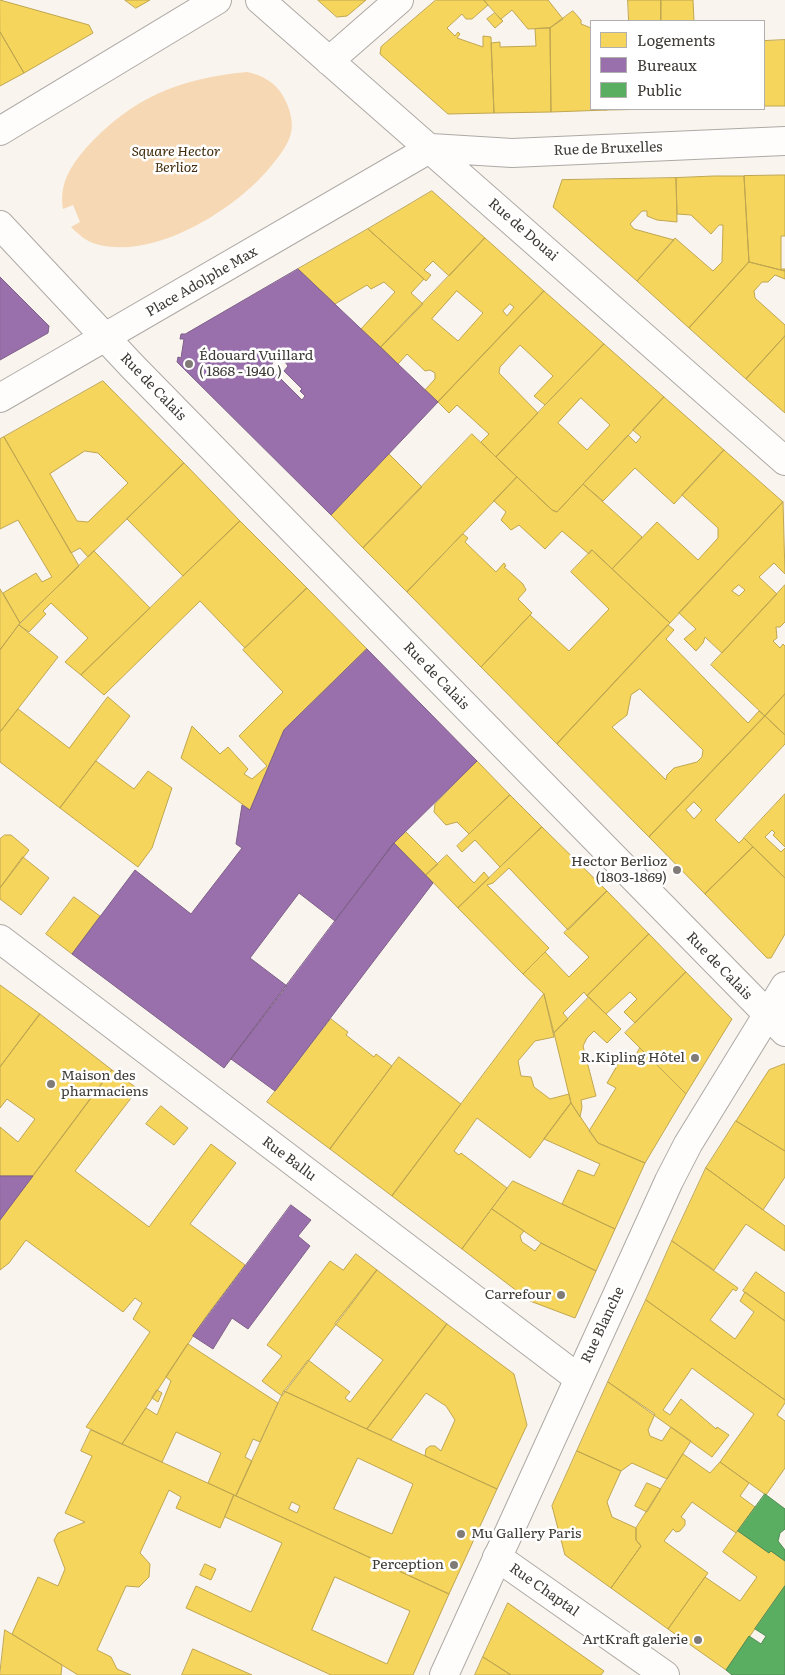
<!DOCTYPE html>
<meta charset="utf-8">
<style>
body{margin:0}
#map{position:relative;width:785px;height:1675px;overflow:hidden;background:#faf4ee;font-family:Literata,serif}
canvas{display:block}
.legend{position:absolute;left:590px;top:20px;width:175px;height:90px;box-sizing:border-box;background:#fff;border:1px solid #b2b0ae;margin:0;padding:6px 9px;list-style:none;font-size:15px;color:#3e3a35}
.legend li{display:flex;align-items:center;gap:10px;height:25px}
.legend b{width:25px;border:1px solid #b2b0ae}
</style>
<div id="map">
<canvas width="785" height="1675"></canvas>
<ul class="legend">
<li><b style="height:14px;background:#f6d55c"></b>Logements</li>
<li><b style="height:14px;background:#9970ab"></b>Bureaux</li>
<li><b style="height:14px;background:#5aae61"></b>Public</li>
</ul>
</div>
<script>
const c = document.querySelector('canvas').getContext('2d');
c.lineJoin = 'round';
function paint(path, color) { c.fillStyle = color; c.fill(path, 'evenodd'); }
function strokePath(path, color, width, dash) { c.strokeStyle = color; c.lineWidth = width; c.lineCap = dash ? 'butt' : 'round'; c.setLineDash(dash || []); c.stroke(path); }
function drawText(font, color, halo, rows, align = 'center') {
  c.font = font + ' Literata,serif'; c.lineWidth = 5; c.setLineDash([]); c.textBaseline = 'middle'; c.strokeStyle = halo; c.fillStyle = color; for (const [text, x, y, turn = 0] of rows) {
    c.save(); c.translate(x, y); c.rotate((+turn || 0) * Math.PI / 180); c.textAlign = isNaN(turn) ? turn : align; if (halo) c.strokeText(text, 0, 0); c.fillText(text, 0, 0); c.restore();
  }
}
paint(new Path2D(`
 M247 72C262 75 275 82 283 96 289 106 294 121 291 133 288 145 280 155 272 165 237 209 154 261 96 244 86 241 79 235 71 227L80 222 73 205 63 209C59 184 70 167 86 148 131 98 180 78 247 72Z`), '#f6d9b4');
const homes = new Path2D(`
 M0 0 89 25 93 33 24 73 0 32Z
 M125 0H150L136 8Z
 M318 0H366L347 16 337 17Z
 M436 0H484L488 5 472 19H466L462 14 447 28 455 36 458 32 460 34 457 38 483 47V36L491 37 494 113 448 114 380 54 381 47Z
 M484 0H548L563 19 550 28 528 29 512 10 501 19Z
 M628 0H661V21H629Z
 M661 0H693L694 21H661Z
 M573 11 581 20V24L591 28V109L607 110 551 112 550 28Z
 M495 13 503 21 495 28 487 19Z
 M550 28 551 112 494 113 491 43 500 42V47L536 46 535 29Z
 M0 32 24 73 0 86Z
 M785 40V106H764V41Z
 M607 109H660L607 110Z
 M782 175H785V236H781V269H785V271L749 262 744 176Z
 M714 176H744L749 262 689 328 637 281 675 238 713 271 722 262 723 225H719L711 234 691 215 677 214 676 178Z
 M676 178 677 222 657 220 647 216V211H642L630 224 634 229 674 240 637 281 553 207 562 180Z
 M432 191 485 238 449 276 433 261 424 270 431 275 426 281 368 229Z
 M368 229 424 279 411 293 423 304 381 347 361 329 395 292 384 282 371 289 367 285 335 304 298 269Z
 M485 238 544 291 438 402 425 390 435 379V373L430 370 425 371 407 354 398 364 381 347ZM457 291 483 313 458 341 432 319ZM510 304 514 307 507 316 503 311Z
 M749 262 785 271V279L775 275 768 282H762L754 291 755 298 785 325V336L746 379 689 328Z
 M544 291 604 344 545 405 534 396 553 376 520 345 500 367 499 373 538 413 496 457 481 442 489 434 457 405 449 413 438 402Z
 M785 336V413L746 379Z
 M604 344 664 397 557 512 552 510 496 457ZM581 398 610 425 587 450 558 423Z
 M103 381 184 463 88 557 80 548 71 553 4 437ZM85 451 98 453 128 483 88 522 77 521 50 474Z
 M664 397 724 450 674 504 635 468 603 501 583 484 628 435 636 443 641 437 633 430Z
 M472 434 517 477 407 592 363 548Z
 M4 437 79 566 20 623 3 593 36 573 42 582 52 577 18 520 0 529V439Z
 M724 450 783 502 670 623 612 569 657 522 698 560 718 538V528L682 495Z
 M389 454 422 487 363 548 331 515Z
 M184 463 240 521 183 576 127 519Z
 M517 477 552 510 557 512 583 484 642 537 612 569 592 550 589 554 562 531 545 549 519 525 511 530 501 520 506 512 494 501Z
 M783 502 785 574 774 563 759 577 777 594 722 653 705 637 703 643 696 651 684 639 696 629 679 613ZM739 585 745 590 739 596 732 591Z
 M240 521 307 588 245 648 200 601 104 695 81 675Z
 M463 534 468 538 465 542 496 572 504 563 506 566 504 567 523 584 526 590 518 599 532 613 481 667 407 592Z
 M592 550 670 623 557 744 481 667 530 615 569 651 609 609 571 572Z
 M94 551 150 608 81 675 65 662 88 638 51 603 43 611 46 614 29 632 19 625Z
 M785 585V622L780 627H776L777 638 773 641 780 648 783 644 785 646V694L765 716 711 665Z
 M307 588 367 649 284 730 250 810 181 758 192 726 220 754 228 747 248 769 244 774 252 779 267 766 239 736 283 692 243 650Z
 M0 589 20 623 0 650Z
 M19 625 58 657 0 732V650Z
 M668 625 674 630 666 639 748 723 759 711 765 716 649 837 557 744ZM640 689 703 750 702 757 697 762 674 768 667 775 666 780 612 727 627 715 631 695Z
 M785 694V735L765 716Z
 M108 697 130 716 60 808 0 762V732L18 709 69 748Z
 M765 716 785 735V744L715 820 739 843 744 838 753 847 705 894 649 837ZM694 802 702 810 694 819 686 810Z
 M96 761 134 789 148 771 172 788 152 848 138 867 60 808Z
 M477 761 510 795 469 834 457 822 446 825 434 812 435 804Z
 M785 794V847L773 835 775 833 772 830 765 837 781 852 785 848V878L744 838Z
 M510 795 542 827 500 867 475 840 462 852 457 846Z
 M542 827 607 891 568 930 509 868 493 883 487 885 549 948 523 974 458 908Z
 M406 832 438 864 426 875 394 843Z
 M5 835H11L29 850 0 888V839Z
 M753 847 785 878V934L771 958H767L705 894Z
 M447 855 474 883 484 872 489 878 458 908 426 875Z
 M23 857 49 878 21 915 0 899V888Z
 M607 891 649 934 587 996 584 992 563 1013 568 1019 554 1033 544 994 523 974 545 952 569 977 589 957 564 933Z
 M74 897 100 916 72 954 46 934Z
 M649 934 686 972 635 1023 624 1012 637 999 630 992 606 1014 587 996Z
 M686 972 732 1019 686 1094 625 1033Z
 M0 985 40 1014 0 1067Z
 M544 994 554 1037 535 1041 518 1061 521 1076 531 1077 534 1087 550 1099 569 1094 571 1103 530 1158 477 1118 454 1151 459 1155 461 1153 507 1188 462 1249 392 1196Z
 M589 997 621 1029 607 1043 594 1031 587 1038 583 1046 596 1096 581 1100 582 1107 580 1117 571 1103 554 1033Z
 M40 1014 112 1070 33 1176H0V1127L18 1142 35 1119 7 1099 0 1108V1067Z
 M331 1019 348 1032 346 1035 374 1057 376 1054 392 1066 330 1149 267 1102Z
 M640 1048 686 1094 645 1163 598 1143 589 1131 616 1088 607 1083 621 1059 631 1064Z
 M399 1057 461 1104 392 1196 330 1149Z
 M784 1064H785V1151L736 1121 769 1070Z
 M112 1070 138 1089 75 1171 149 1227 211 1144 236 1163 190 1224 245 1265 205 1318 122 1444 86 1427 150 1332 133 1319 142 1303 135 1298 123 1312 26 1240 9 1263 0 1270V1220Z
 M571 1103 598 1143 645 1163 615 1229 562 1204 578 1170 594 1176 600 1164 544 1139Z
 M161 1106 188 1128 174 1145 146 1124Z
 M736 1121 785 1151V1177L763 1210 706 1168Z
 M706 1168 785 1226V1251L746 1224 714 1270 672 1241Z
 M513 1181 615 1229 596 1271 541 1243 492 1209Z
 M492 1209 524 1231 520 1236 522 1242 535 1251 541 1243 596 1271 575 1318 530 1301 462 1249Z
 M672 1241 738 1288 736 1291 733 1289 710 1320 735 1339 754 1312 740 1301 745 1292 785 1321V1400L646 1300Z
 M356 1254 377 1270 282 1396 262 1381 282 1356 267 1345 330 1261 343 1270Z
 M377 1270 447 1324 367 1429 284 1391 308 1360 350 1392 345 1398 350 1402 383 1360 335 1324Z
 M756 1272 785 1293V1321L743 1291Z
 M646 1300 785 1400V1403L777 1415 785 1421V1468L766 1495 720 1462 754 1414 692 1368 663 1410 670 1415 681 1399 716 1429 717 1427 729 1435 712 1457 608 1382Z
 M447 1324 514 1374 527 1425 497 1489 425 1456 426 1449 430 1446H435L441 1451 455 1420 446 1406 426 1393 391 1440 367 1429Z
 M188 1344 278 1403 260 1442 253 1439 245 1457 252 1461 236 1496 208 1483 221 1453 176 1432 162 1462 122 1444 146 1408 157 1415 171 1381 166 1377Z
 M608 1382 655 1414 648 1430 650 1436 662 1441 671 1427 691 1441 667 1479 632 1463 621 1471 577 1451Z
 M157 1390 162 1393 158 1402 152 1398Z
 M284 1391 497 1489 449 1594 236 1496ZM358 1458 413 1484 392 1534 334 1509ZM292 1502 300 1506 297 1513 289 1509Z
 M91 1430 234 1495 220 1528 176 1508 181 1497 169 1490 140 1553 150 1564 149 1577 139 1587 126 1586 97 1650 111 1657 117 1669 131 1675H78L12 1634 38 1577 58 1586 65 1569 54 1540 58 1533 85 1522 65 1513 92 1456 81 1451Z
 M577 1451 621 1471 607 1502 612 1517 636 1528V1540L641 1546 611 1588 565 1555 552 1506Z
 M683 1454 710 1473 720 1462 749 1483 740 1496 755 1507 736 1533 692 1502 681 1517 685 1520V1525L680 1531 676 1532 673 1529 664 1541 708 1573 668 1629 611 1588 641 1546 636 1540V1528Z
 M647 1483 661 1489 647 1512 635 1506Z
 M234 1495 449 1594 413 1675H331L186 1608 196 1586 251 1612 282 1543 225 1517ZM335 1577 410 1611 387 1664 312 1630Z
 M738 1531 769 1553 771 1551 785 1561V1586L726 1670 668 1629 705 1577 740 1601 757 1577 723 1552Z
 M205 1564 216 1569 211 1580 200 1575Z
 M508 1603 604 1671 601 1675H511L483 1657Z
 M5 1630 62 1665 61 1675H0Z
 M193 1649 252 1675H182Z
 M483 1657 511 1675H475Z`);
paint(homes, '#f6d55c');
strokePath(homes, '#bfa650', 1);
const offices = new Path2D(`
 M298 269 438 402 331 515 177 362 178 357 181 358 184 339H180L181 334H185ZM277 351 288 366 284 371 302 389 300 391 305 396 302 400 270 368 273 362 271 354Z
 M0 277 49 326 48 333 0 360Z
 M367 649 477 761 394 843 335 921 299 893 250 958 287 986 224 1068 72 954 135 870 191 914 242 848 236 844 242 805 250 810 284 730Z
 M394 843 433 883 275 1091 231 1059Z
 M0 1176H33L0 1220Z
 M291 1205 311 1220 298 1236 310 1246 248 1329 232 1318 213 1349 193 1336Z`);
paint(offices, '#9970ab');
strokePath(offices, '#7e6088', 1);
const public = new Path2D(`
 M765 1494 785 1509V1529L780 1533 778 1541 785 1550V1561L771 1551 769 1553 738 1531Z
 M785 1586V1675H732L726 1670 749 1636 761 1644 766 1636 755 1629Z`);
paint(public, '#5aae61');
strokePath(public, '#528b54', 1);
const street = new Path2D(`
 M260 0 785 461
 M329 61 399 0
 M0 131 217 0
 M0 225 133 367 785 1032
 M0 398 431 148 512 153 785 141
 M0 939 578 1378
 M497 1557 665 1675`);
const secondary = new Path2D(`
 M444 1675 669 1181 688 1144 785 986`);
strokePath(street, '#ada9a4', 30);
strokePath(secondary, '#ada9a4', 30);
strokePath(street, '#fefdfc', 28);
strokePath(secondary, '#fefdfc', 28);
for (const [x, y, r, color] of [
 [189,364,5,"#807b76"],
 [677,870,5,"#807b76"],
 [695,1058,5,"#807b76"],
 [51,1084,5,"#807b76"],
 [561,1295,5,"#807b76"],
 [461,1534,5,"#807b76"],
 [454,1565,5,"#807b76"],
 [698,1640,5,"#807b76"]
]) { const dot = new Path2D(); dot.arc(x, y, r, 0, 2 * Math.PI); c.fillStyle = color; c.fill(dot); strokePath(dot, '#fff', 2); }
drawText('14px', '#3e3a35', '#fff', [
 ["Rue de Bruxelles",608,149,-2],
 ["Rue de Douai",523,230,41],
 ["Place Adolphe Max",202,282,-30],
 ["Rue de Calais",153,387,46],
 ["Rue de Calais",436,676,46],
 ["Rue de Calais",719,966,46],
 ["Rue Ballu",289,1159,37],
 ["Rue Blanche",603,1325,-65],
 ["Rue Chaptal",544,1590,35]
]);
drawText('italic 14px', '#422c0b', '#fff', [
 ["Square Hector",176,152],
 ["Berlioz",176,168]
]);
drawText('14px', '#3e3a35', '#fff', [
 ["Édouard Vuillard",199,356,"left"],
 ["( 1868 - 1940 )",199,372,"left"],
 ["Hector Berlioz",667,862],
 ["(1803-1869)",667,878],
 ["R.Kipling Hôtel",685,1058],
 ["Maison des",61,1076,"left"],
 ["pharmaciens",61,1092,"left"],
 ["Carrefour",551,1295],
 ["Mu Gallery Paris",471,1534,"left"],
 ["Perception",444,1565],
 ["ArtKraft galerie",688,1640]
], 'right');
</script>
